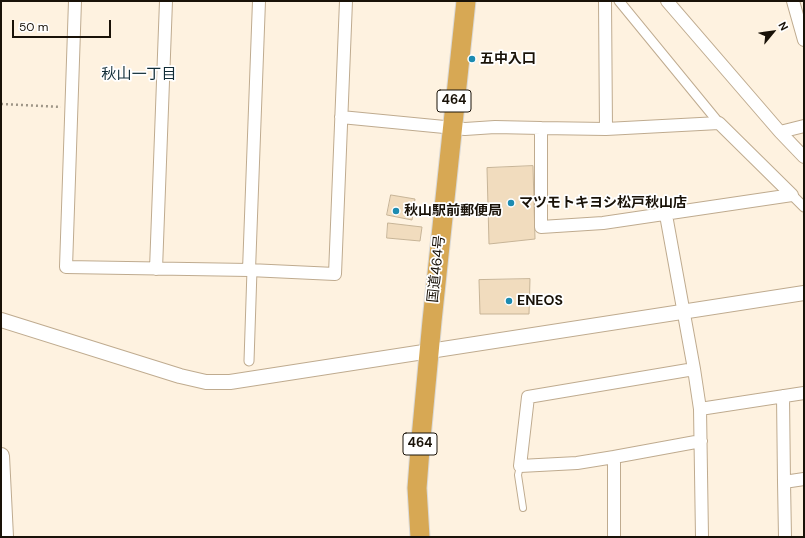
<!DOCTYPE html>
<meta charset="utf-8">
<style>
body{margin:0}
#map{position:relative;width:805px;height:538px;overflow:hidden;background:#fef2e0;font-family:"DM Sans",sans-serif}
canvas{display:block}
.frame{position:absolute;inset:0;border:2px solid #191208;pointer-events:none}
.north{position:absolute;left:753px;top:12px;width:40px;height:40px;-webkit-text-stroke:3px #fff;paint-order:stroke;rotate:61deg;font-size:11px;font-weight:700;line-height:16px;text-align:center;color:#191208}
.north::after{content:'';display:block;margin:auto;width:14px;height:18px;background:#191208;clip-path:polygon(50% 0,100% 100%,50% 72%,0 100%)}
.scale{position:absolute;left:12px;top:20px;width:99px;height:18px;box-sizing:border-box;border:2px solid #191208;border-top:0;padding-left:5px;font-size:12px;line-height:14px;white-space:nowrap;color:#191208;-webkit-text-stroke:3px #fff;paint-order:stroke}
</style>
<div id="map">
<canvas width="805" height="538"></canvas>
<div class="frame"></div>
<div class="north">N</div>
<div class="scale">50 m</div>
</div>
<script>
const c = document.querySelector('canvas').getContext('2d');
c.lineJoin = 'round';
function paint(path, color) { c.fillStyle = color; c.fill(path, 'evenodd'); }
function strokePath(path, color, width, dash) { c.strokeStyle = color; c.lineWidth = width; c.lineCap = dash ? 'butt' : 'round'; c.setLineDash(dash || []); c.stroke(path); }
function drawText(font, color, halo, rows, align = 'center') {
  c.font = font + ' "DM Sans","Noto Sans JP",sans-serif'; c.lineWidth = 3.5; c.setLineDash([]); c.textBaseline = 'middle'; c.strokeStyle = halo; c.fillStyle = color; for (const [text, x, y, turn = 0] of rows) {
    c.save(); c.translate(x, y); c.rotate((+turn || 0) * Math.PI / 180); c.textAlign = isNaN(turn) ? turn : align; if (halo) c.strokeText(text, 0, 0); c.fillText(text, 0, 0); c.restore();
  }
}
const building = new Path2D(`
 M533 166 535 239 489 244 487 168Z
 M391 195 415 199 412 220 387 215Z
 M388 223 422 227 420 241 387 238Z
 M530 279 529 314H480L479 280Z`);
paint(building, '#f1dcbe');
strokePath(building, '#c7b497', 1);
const service = new Path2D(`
 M520 466 518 475 523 508`);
const pedestrian = new Path2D(`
 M619 1 719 123
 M792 195 804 207
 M249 361 252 270`);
const minor = new Path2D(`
 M75 1 66 267 249 270
 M259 1 249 270 335 274 346 1
 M605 1 606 129
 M667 1 780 132
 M793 1 804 40
 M341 117 465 129 495 127 541 128
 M719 123 792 195 603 223 541 227V128L606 129Z
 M804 126 780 132 804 157
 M666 215 694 369
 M156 269 166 1
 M783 396 784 482
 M700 409 804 393
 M614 457 701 441
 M614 537V457L577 463 520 466 528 397 694 369 700 409 702 537
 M785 537 784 482 804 479`);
const tertiary = new Path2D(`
 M1 320 180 376 206 382H230L804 293`);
const secondary = new Path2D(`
 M1 456 5 537`);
const trunk = new Path2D(`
 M420 537 417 488 420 449 432 321 466 1`);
strokePath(service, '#bfab8f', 8);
strokePath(pedestrian, '#bfab8f', 11);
strokePath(minor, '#bfab8f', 14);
strokePath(tertiary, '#bfab8f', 16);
strokePath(secondary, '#bfab8f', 18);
strokePath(trunk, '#dad9d7', 21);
strokePath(new Path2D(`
 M1 104 61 107`), '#9f9687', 2.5, [2, 3]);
strokePath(service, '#fff', 6);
strokePath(pedestrian, '#fff', 9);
strokePath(minor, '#fff', 12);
strokePath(tertiary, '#fff', 14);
strokePath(secondary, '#fff', 16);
strokePath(trunk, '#d7a854', 19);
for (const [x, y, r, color] of [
 [472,59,4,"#1c8bb1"],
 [511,203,4,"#1c8bb1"],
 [396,211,4,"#1c8bb1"],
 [509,301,4,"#1c8bb1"]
]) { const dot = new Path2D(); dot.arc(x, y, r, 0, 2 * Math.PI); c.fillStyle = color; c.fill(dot); strokePath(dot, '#fff', 1.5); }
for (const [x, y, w] of [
 [454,101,34],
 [420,444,34]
]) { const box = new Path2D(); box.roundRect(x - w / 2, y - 11, w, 22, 3); c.fillStyle = '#fff'; c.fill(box); strokePath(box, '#191208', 1); }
drawText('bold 13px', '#191208', null, [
 ["464",454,101],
 ["464",420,444]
]);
drawText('bold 14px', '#191208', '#fff', [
 ["五中入口",480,59],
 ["マツモトキヨシ松戸秋山店",519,203],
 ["秋山駅前郵便局",404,211],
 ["ENEOS",517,301]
], 'left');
drawText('14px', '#191208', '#fff', [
 ["国道464号",437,269,-84]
]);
drawText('15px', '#112d38', '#fff', [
 ["秋山一丁目",139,75]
]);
</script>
